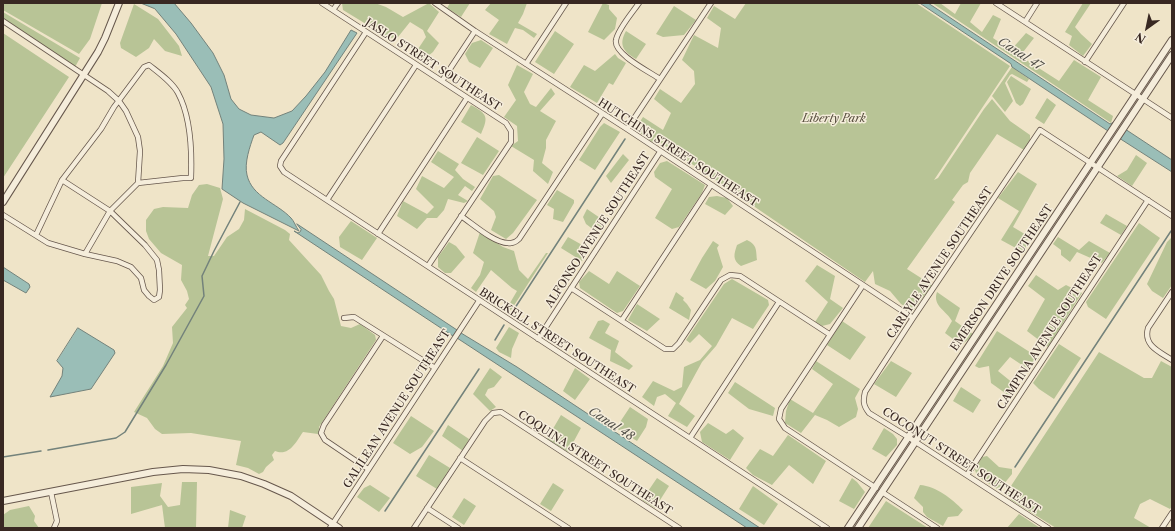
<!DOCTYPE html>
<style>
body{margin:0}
#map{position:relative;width:1175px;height:531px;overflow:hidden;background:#efe4c8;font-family:"Libre Caslon Text",serif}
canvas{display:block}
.frame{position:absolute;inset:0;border:4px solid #382822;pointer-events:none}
.north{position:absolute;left:1127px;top:8px;width:40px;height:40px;-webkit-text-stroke:3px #f5eddb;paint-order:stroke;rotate:213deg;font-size:11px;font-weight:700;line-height:16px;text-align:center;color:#382822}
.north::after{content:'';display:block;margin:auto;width:14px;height:18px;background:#382822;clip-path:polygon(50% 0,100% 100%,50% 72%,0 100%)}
</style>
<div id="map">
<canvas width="1175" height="531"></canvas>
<div class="frame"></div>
<div class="north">N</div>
</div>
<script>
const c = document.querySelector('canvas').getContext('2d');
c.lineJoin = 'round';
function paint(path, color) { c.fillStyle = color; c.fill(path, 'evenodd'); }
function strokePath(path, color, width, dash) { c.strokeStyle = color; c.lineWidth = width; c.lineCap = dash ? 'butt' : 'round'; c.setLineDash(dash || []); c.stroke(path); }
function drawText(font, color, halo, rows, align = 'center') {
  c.font = font + ' "Libre Caslon Text",serif'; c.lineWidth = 3; c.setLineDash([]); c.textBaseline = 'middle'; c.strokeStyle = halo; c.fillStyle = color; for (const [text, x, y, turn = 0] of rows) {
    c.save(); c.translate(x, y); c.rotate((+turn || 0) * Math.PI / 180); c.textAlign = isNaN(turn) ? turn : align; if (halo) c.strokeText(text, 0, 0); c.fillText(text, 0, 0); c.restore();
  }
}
paint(new Path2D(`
 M3 3H102L90 39 79 54 3 10Z
 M342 3H375L386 7 403 17 429 3 439 12 427 31 439 43 433 52 423 60 414 55 426 37 423 30 410 22 398 37 389 38 343 10Z
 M450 3H470L461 17 447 8Z
 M491 3H527L523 14 518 23 537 34 534 38 523 30 515 28 507 44 489 34 499 20 485 10Z
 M603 3 609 5V9L617 18 615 29 604 40 588 32Z
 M746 3H916L1010 66 934 180 938 178 984 109 992 99 1010 121 1030 135V140L1024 150 997 134 970 173 968 182 963 185 952 200 955 202 907 269 932 285 913 311 901 304 890 291 875 284 873 271 865 282 661 143 652 142 635 129 643 117 663 130 671 113 654 99 660 89 681 103 695 84 694 71 682 60 694 35 718 48 721 28 707 18 714 6 735 19Z
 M932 3H940L955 14 961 3H981L970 22 982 32 993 15 1001 19 993 38 1011 50 1026 33 1034 38 1020 56 1059 81 1074 60 1101 77 1088 100 1113 116 1111 123Z
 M1083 3H1091L1075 27 1081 34 1092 44 1083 56 1069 45 1072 36 1065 32Z
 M134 4 158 19 179 46 182 56 165 51 154 39 149 48 136 57 121 48 120 43Z
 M674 6 696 20 684 35 663 37 656 34Z
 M3 12 80 58 75 67 3 18Z
 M555 31 574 44 554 74 535 62Z
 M626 31 646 44 636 59C624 52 618 45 626 31Z
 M3 33 69 77 3 178Z
 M481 40 493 48 480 68 469 62 465 54 472 43Z
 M615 54 618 58 626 63 613 85 609 83 597 103 570 87 584 65 595 71Z
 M517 65 533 74 524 92 530 104 536 107 551 88 555 94 540 111 556 121 546 140V148L542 163 553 172 548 184 533 171 534 160 511 146 518 141 517 126 504 117 516 100 508 85Z
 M1012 67 1029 79 1027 82 1012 74 1010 75 1005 83 1013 101 1005 112 992 96Z
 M1011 76 1031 89 1023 104 1020 106 1016 103 1007 82Z
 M1047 98 1056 105 1044 124 1035 118Z
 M471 105C487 114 489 116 481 134L461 122Z
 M604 123 620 132 595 170 579 160 600 127Z
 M477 137 499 151 483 175 461 163Z
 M438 151 459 164 455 170 463 179 475 187 472 191 465 186 458 195 468 201 464 203 448 199 444 210 437 218H427L417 229 397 216 403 201 427 214 434 207 416 189 422 176 444 188 454 177 431 162Z
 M623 154 629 160 611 183 606 176Z
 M1136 155 1147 163 1132 186 1117 176 1127 170Z
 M667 161 705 185 702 193 679 227 672 229 655 218 672 189 655 177 654 172 660 163Z
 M1018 172 1037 184 1013 227 1028 236 1025 253 1001 240 1019 211 998 198Z
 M499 175 537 200 513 233 506 239 491 230 496 217 494 211 480 199 493 176Z
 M207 184 220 188 223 199 208 256H214L227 237 239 229 244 220 245 209 285 230 290 234 289 240 321 275 329 291 334 299 341 326 351 328 360 324 375 335 376 340 319 427 320 430 318 434 303 432C296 442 289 457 275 451L272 455 274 460 266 467 263 472 259 474 248 468 236 465 241 441 191 433 162 434 155 429 147 418 134 412 163 366 173 343 172 327 187 308 185 305 189 299 187 291 181 280 182 265 161 253 149 239 146 231V220L154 209 163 207 188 208 192 195 199 185Z
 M557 190 574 200V203L563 222 553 219 554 209 547 205Z
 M717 196 727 198 733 206 725 215 705 204 709 197Z
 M587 209 606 222 598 233 586 224 583 217Z
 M1106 214 1127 226 1121 235 1100 223Z
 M351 221 377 238 362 260 340 247 339 237Z
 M1139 223 1160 238 1106 319 1088 307 1086 302Z
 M480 232 503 247 514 251 519 270 528 279 546 253H548L511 310 507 308 517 291 512 288 491 270 476 292 471 288 480 275 484 262 473 253Z
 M568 237 584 246 589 251 582 261 561 248Z
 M1058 237 1079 250 1089 241 1110 253 1102 263 1077 252 1070 262 1061 255V250L1053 244Z
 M1172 237V285L1163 298 1152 291 1147 284 1167 242Z
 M747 240C757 245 756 249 757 260L741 266C732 260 734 254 737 245Z
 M713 241 719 245 717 248 723 267 715 281 706 289 690 280 702 258Z
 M449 242 456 246 465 257 451 273H445L438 267V257Z
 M817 265 835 276 830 299 843 308 830 324 822 326 815 322 828 302 805 281Z
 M589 271 609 284 617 271 640 286 623 311 617 313 580 288 579 282Z
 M1036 275 1058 290 1066 285 1082 293 1048 347 1027 331 1045 299 1028 286Z
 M732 279 768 300 769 305 753 329 732 318 716 346 702 362 679 404 695 416 687 427 668 416 676 403 665 394 657 397 654 406 642 397 653 381 674 391 682 387 684 367 700 360 712 346 699 334 690 343 686 340 724 284Z
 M676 292 684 298 683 300 687 304 691 310 689 320 669 308Z
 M937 292 960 308 955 321 973 334 969 339 961 345 945 333 952 321C947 311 932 306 937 292Z
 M637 304 660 319 647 331 628 320Z
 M603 320 610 324 605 333 619 341 615 352 633 366 629 370 610 361 611 350 589 338 598 321Z
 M842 321 866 337 850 360 827 345Z
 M509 327 519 333 512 349 511 358 499 352 496 348Z
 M997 331 1039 358 1028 369 1010 357 998 371 1019 388 1012 398 991 383 989 366 979 368 975 366Z
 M1059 344 1081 358 1054 399 1039 389 1033 383Z
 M1099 352 1144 378H1152L1161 361 1172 367V506L1170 509 1150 499 1140 504 1134 518 1151 528H1056L1011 500 1007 492Z
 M816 361 860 389 855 398 858 409 856 417 839 427 827 420 815 415 801 433 785 423 786 411 790 399 813 413 833 384 812 369Z
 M891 361 912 373 896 397 874 384Z
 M490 368 502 377 494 387 488 389 485 395 496 407 490 411 473 394Z
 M575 368 590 379 575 400 563 391Z
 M735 382 775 408 773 416 749 409 728 393Z
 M961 387 981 400 973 413 953 401Z
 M630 407 648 419 646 427 637 441 616 428Z
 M561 415 581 428 568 452 547 439Z
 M411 416 434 431 422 447 410 454 393 443Z
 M708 423 726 434 733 429 744 438 730 460 702 442 700 432Z
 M448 425 469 439 463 451 442 436Z
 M884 428 893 434 897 439V445L886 457 872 449Z
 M788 435 826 461 813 484 789 465 772 485 753 475 746 468 760 449 773 456Z
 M429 455 450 468 437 489 416 476Z
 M987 456 999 467 1012 469V474L999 490 977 476 975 470 982 457Z
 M657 478 669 486 655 508 642 500Z
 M852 478 857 482 865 492 854 509 839 501Z
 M182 482H197L196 528H165L162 505 131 514V487L162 483 160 496 168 507 180 505Z
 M553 483 564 490 551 511 540 504Z
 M370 485 390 498 379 512 357 497 364 488Z
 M920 485C936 486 952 499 963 510L958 516 948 517 943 526 927 517 923 512V507L914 498Z
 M753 486 778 504 764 525 739 509Z
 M464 498 476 506 464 525 452 517Z
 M886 501 928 528H868Z
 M29 506 35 516 34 521 39 528H3V515L10 510Z
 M230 510 246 516 242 528H228Z
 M1019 514 1040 528H1007Z`), '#b8c496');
const water = new Path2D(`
 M141 3H174L191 23 213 53 224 75 231 99 239 109 251 115 274 118 292 111 306 96 325 72 351 30 357 33 283 143 280 145 261 132 254 135C250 146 244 163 247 175 252 197 277 203 291 218 294 221 296 227 299 231L243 203 222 189 224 159 223 124 211 87 176 34 155 9Z
 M920 3H928L1110 124 1114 122 1108 131 1012 67 1011 64Z
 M1125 129 1172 160V172L1119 138Z
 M297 224 457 330 453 336 294 231 298 233 300 232 301 230Z
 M3 267 29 284 30 287 26 293 3 280Z
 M78 328 114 350 115 353 91 389 50 397 62 376 63 368 57 361Z
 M461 333 517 367 760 528H747L457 338Z`);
paint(water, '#9abeb7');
strokePath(water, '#73827b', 1);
strokePath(new Path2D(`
 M511 314 625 139
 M495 340 504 325
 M48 450 116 438 125 432 166 365 204 296 202 276 214 251 240 202
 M3 457 41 451
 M1015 467 1171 231
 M385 511 479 369`), '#73827b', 1.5);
const minor = new Path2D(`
 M322 3 506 123 511 131V142L428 266
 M435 3 475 31 627 129 913 318
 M639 3C632 13 618 29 616 40 613 54 650 72 660 79
 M996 3 1172 118
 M333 10 338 3
 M3 21 108 91 119 101 126 111 138 137 140 151 138 183
 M1025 22 1037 3
 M366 32 281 161 280 166 284 172 827 528
 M1085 62 1124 3
 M526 64 566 3
 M442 81 475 31
 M627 129 711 3
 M327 200 416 65
 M3 215 48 243 85 254 117 261 131 267 141 278 144 290 149 296 154 300 159 297 160 290 159 270 157 260 145 245 110 211 62 180
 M461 216C473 224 494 243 508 243 513 244 516 242 519 239L602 114
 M378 234 467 98
 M36 235 62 180 101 129 114 107 144 67 149 65C159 73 172 82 178 93 191 117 192 152 191 178H183L138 183 110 211 85 254
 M863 285 781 409 779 419 785 428 876 488
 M571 288 665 349H673L679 343 721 280 730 275 740 276 829 334
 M1172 292 1148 328C1143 346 1160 352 1172 360
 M344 318 354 317 435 368
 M622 320 711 185
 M538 339 660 152
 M690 438 779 302
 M460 458 568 528
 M368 469 325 440 321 433 324 425 383 336
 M967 475 1148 200
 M51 492 57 521 54 528
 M882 492 937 528
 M427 508 458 528
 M330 528 479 301
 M414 528 485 421 493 413 501 412 679 528
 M1048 528 908 437 869 413C863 405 863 401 865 392L913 318 1040 130 1172 216
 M1162 528 1172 513`);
const tertiary = new Path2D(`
 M3 202 98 52 105 38 119 3
 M3 501 153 472 183 469 209 470 241 476 264 484 291 496 339 528
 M848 528 1172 40
 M858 528 1172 55`);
strokePath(minor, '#66574c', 6);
strokePath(tertiary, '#66574c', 8);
strokePath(minor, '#f5eddb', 4.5);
strokePath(tertiary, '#f5eddb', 6);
drawText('11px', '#382822', '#f5eddb', [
 ["JASLO STREET SOUTHEAST",433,65,33],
 ["HUTCHINS STREET SOUTHEAST",678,153,33],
 ["ALFONSO AVENUE SOUTHEAST",598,230,-57],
 ["CARLYLE AVENUE SOUTHEAST",940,263,-56],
 ["EMERSON DRIVE SOUTHEAST",1002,278,-56],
 ["CAMPINA AVENUE SOUTHEAST",1050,332,-57],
 ["BRICKELL STREET SOUTHEAST",557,341,33],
 ["GALILEAN AVENUE SOUTHEAST",397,409,-57],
 ["COCONUT STREET SOUTHEAST",961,461,33],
 ["COQUINA STREET SOUTHEAST",595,463,33]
]);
drawText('italic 11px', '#584f3f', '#f5eddb', [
 ["Liberty Park",834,119]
]);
drawText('italic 12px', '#504e47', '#f5eddb', [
 ["Canal 47",1020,54,33],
 ["Canal 48",611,424,33]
]);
</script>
